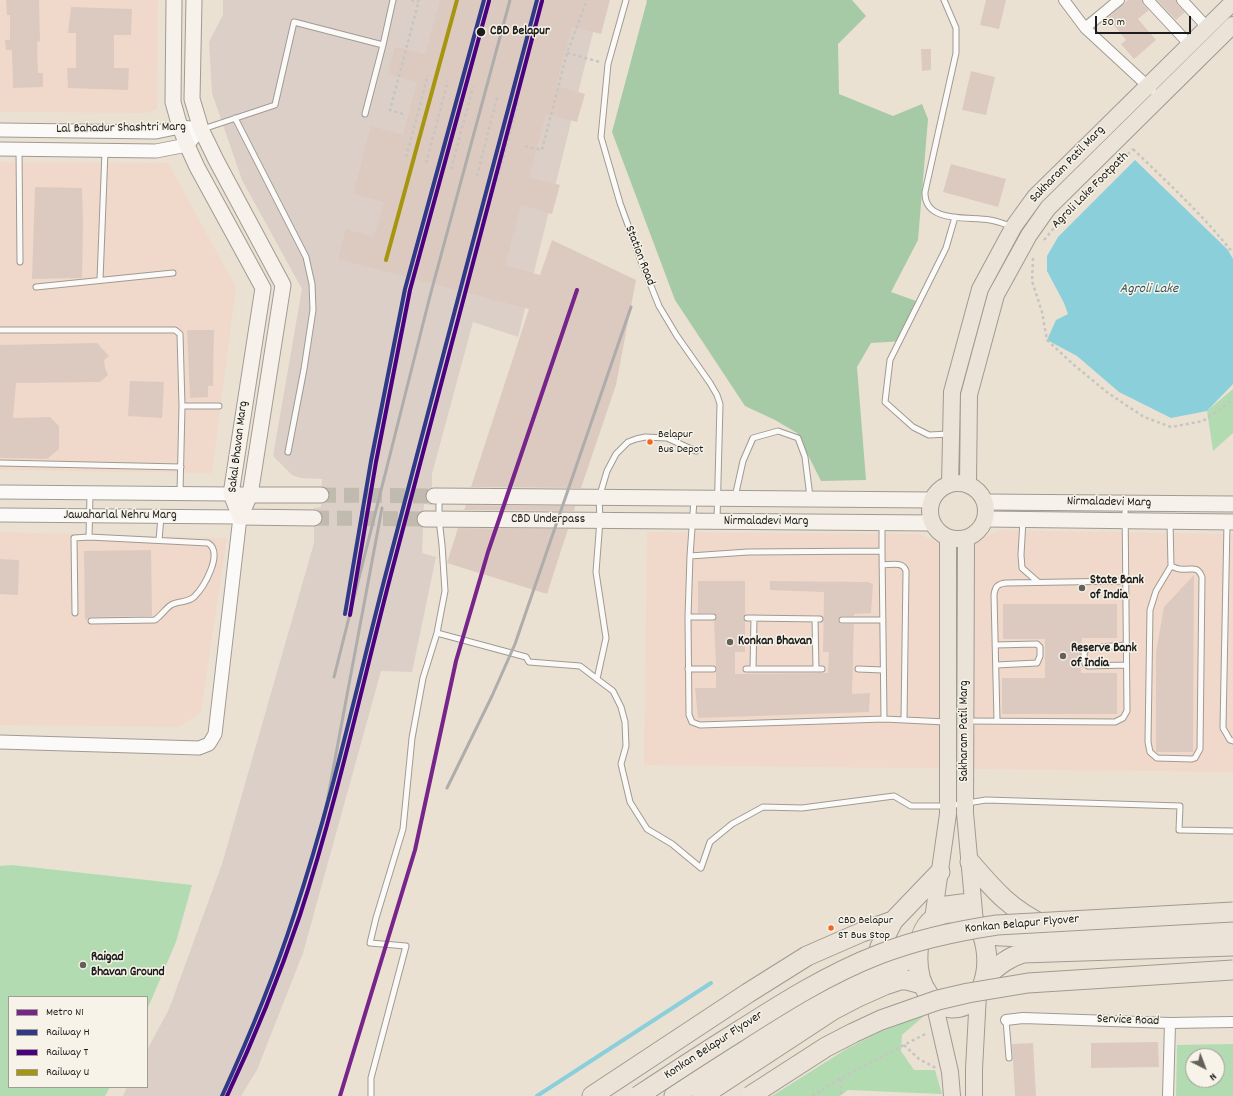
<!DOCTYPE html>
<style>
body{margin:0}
#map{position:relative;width:1233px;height:1096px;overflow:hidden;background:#eae1d3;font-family:Dekko,sans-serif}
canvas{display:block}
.legend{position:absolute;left:8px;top:996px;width:140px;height:92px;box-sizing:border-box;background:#f7f3e8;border:1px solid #9f9d96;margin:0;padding:5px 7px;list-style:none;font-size:12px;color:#1c1c1c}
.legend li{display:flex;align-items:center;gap:8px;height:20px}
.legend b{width:20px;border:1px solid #9f9d96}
.north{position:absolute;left:1185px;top:1048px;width:40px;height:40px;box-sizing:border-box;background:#f7f3e8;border:1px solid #9f9d96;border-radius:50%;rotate:138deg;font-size:11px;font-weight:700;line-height:16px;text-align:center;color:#1c1c1c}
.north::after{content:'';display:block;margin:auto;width:14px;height:18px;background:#64615c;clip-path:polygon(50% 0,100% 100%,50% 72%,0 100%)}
.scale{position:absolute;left:1095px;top:16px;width:96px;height:18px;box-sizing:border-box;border:2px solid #1c1c1c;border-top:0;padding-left:5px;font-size:12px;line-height:14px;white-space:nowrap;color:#1c1c1c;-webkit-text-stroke:3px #f7f3e8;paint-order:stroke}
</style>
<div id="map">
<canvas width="1233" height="1096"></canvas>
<ul class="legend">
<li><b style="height:5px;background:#77248b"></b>Metro N1</li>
<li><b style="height:5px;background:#303888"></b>Railway H</li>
<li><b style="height:5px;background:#4b0082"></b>Railway T</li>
<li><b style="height:5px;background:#a6960f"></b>Railway U</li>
</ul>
<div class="north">N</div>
<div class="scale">50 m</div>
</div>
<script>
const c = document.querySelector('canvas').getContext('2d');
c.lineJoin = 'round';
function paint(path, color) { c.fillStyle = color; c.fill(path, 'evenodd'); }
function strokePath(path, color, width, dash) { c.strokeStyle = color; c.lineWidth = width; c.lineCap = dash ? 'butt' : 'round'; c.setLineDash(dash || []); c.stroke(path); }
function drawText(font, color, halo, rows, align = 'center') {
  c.font = font + ' Dekko,sans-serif'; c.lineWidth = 3; c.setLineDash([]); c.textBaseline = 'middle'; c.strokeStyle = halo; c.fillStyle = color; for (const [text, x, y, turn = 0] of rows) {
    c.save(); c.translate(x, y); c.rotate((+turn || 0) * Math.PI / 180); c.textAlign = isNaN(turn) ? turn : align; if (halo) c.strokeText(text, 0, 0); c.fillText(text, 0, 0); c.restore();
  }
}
paint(new Path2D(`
 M0 0H158L157 109 147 113 0 112Z
 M0 162 168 163 236 287 212 473 0 470Z
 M1000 530 1233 534V772L644 765 647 532 919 534 948 547H965Z
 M0 532 227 538 201 712 180 727 0 725Z`), '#f0d9ca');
paint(new Path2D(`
 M223 0H601L518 337 473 322 432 474V505L424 504 422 553 436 557 412 672 381 671 303 953 257 1070 241 1096H123L127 1087H147V1050L169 1009 222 864 314 543V508L321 507 322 479 301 478 292 475 273 456 302 289 242 180 212 93 209 42 223 15Z`), '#dccfc7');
paint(new Path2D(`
 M1233 389V433L1213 451 1207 411Z
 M12 865 192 885 176 942 147 1010V997H9V1087H110L105 1096H0V866Z
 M925 1015 902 1035 901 1051 914 1070H935L942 1094 848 1090 840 1096H772L848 1048 880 1032Z
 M1233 1044V1096H1176L1177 1045ZM1193 1056H1217V1080H1193Z`), '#b3dbb1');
paint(new Path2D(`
 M646 0H852L866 16 838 44 839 94 893 116 922 104 928 119 918 240 891 292 916 301 903 341 871 343 857 367 866 480 821 481 797 433 775 420 745 406 675 300 612 132 647 1Z`), '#a5caa5');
paint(new Path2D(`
 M1135 160 1228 250 1233 259V384L1207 411 1171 418 1119 392 1077 356 1047 340 1056 320 1068 314 1064 303 1047 271V256L1058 237Z`), '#8bcfdb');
strokePath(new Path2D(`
 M537 1096 711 983`), '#8bcfdb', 4);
paint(new Path2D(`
 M6 0H39L40 41 37 42 38 73H43V87L13 88 12 50H6L5 40H10V15H7Z
 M440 0H610L601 34 572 27 556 86 585 94 577 122 546 114 529 177 560 185 552 214 521 205 505 265 540 275 552 240 636 280 616 385 581 488 471 487 529 309 338 259 346 229 374 237 384 202 353 194 371 126 403 135 417 82 388 74 395 47 425 54Z
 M986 0H1006L999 29 980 25Z
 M1128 0H1142L1143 4 1149 10 1138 19 1156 40 1134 59 1121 44 1126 40 1108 18Z
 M1157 0H1176L1177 4 1185 12 1176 20Z
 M71 7 132 9 131 35H114V68H129L128 90 68 88 67 68H76V33H68Z
 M921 49H931V70L922 71Z
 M971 71 995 77 986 115 962 110Z
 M951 164 1006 179 998 207 943 192Z
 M35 187 82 188 83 224 82 278 32 279Z
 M187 330H214L213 386H208V397L190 398Z
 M97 343 109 356 104 360 105 368 108 375 100 382 16 383 13 418 50 417 59 426V449L47 459 0 458V345Z
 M130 381 164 382 162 418 128 416Z
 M466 505 575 506 574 511 464 510Z
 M458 528 568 529 547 594 447 563Z
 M151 550 152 616 91 617 85 620 84 551Z
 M0 559 19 560 18 595 0 594Z
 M1194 575 1193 752H1156V652L1164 607Z
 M698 581H745V615L743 618 745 621V652H735V674L828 673 829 652H823L824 592 770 590V581L868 582 873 584 871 613 854 614V616H842L838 620 840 624H854L852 694 870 693 869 712 698 718 695 688H716V672L717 669 716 666 714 621 717 617 713 613H698Z
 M1003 604H1117V638H1082L1081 649 1080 653 1081 673H1117V714H1002V678H1045V639H1003Z
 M1158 1042 1159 1067 1091 1068V1043Z
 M1033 1043 1036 1096H1015L1012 1044Z`), '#dccac0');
strokePath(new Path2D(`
 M321 495 434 496
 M314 518 425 519`), '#c1baae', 15, [15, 8]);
const service = new Path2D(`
 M626 0 608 64 601 137 620 203 641 261 659 306 677 336 710 383 717 395 720 404 717 520
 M944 0 956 28V53L925 192C924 224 969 216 990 220 997 221 1004 224 1011 226
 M365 114 383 45
 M235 118 306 257 312 284 313 310 304 369 288 452
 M203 129 275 105 294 22 383 45 393 0
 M19 150 20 262
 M100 280 105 151
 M36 287 173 273
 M0 330H175L180 334 182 406
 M949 434 929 435 913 427 885 402 890 360 946 248 955 217
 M696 451 667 438 645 437 636 439 628 442 616 454 607 471 599 498 600 520 596 572 606 638 597 679 613 691 621 707 625 722 626 746 621 764 630 802 647 829 672 844 701 868 710 842 732 824 763 807 802 808 894 796 911 806H948L986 800 1180 806 1179 830 1233 831
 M0 463 181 467
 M180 493 182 406H219
 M439 497V519L442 545 445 591 437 633 526 657 529 662 580 666 597 679
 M735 497 743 461 753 438 778 431 798 438 805 457 810 497
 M1023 520 1021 555 1022 568 1038 582
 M1170 522 1171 566 1156 591 1150 610 1148 742 1150 752 1157 758 1192 759 1195 758 1200 749 1202 577C1197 564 1190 571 1180 569 1177 569 1174 567 1171 566
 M1227 523 1223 728 1230 740 1233 741
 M882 524V551
 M89 537 208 543C224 553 204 587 194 597 187 603 177 601 171 605 165 609 162 615 155 620L91 621
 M159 540 161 517
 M690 556 694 500
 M882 565C891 565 903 561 906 571L904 720
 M75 613 74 538 89 537 90 494
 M688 617H713
 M747 618 820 619
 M815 619 816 669
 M842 620H883
 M995 645 1037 644 1040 647V656L1037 663 996 665
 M1126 645 1087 648 1084 653 1085 664 1088 666 1126 665
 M688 669H713
 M746 669H822
 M753 669 754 618
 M858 669 883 670
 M884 719 700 725 692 722 689 715 688 617 690 556 748 552 882 551 884 719 946 722
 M966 721 1115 722 1123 718 1127 711 1125 504
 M997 721 994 595C995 586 998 584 1006 583L1125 581
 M1006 1020 1009 1058
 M371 1096V1078L406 946 370 943 376 918 403 829 412 738 423 678 437 633`);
const minor = new Path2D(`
 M1064 0 1085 28 1151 89
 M1148 0 1189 44
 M1182 0 1207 27
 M1085 28 1119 0
 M1006 1020 1023 1018 1170 1023 1233 1022
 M1168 1096 1170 1023`);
const tertiary = new Path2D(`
 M0 130 156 132 180 127 201 129
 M0 149 156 151 187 145 201 129
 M0 492 231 494
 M0 515 240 517 215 734 209 744 199 748 0 742`);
const secondary = new Path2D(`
 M174 0 173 102 180 127 187 145 197 167 263 288 231 494 240 517
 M194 0 192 99 201 129 216 160 283 285 250 495 240 517
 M240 495H321
 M434 496 932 500
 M985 502 1233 504
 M240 517 314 518
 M425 519 933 523
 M986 519 1233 522`);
const primary = new Path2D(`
 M930 511a28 28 0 1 1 56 0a28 28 0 1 1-56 0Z
 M950 484 952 392 980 289 1014 226 1035 197 1233 2
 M968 484 969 395 996 295 1029 235 1048 208 1233 25
 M966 539 965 813 975 923
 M935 906 973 901
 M933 919 948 814V538
 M934 1002 950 1072 952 1096
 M974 1096V1069L978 994`);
const motorway = new Path2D(`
 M970 862C994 890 1011 910 1046 926
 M947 913C957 913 968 914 975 922 995 946 991 1008 952 1008 942 1007 934 1003 929 995 914 976 913 935 933 919 937 916 942 915 947 913Z
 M981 933 1001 936 1024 937 1233 931
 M874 968 880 947 893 921 940 872
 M985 977C997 967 1008 957 1023 953L1233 946
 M592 1096 748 993 807 956 862 932 893 921
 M674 1096 826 997 873 974 918 956
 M702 1096 833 1010 858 997 885 985 900 980H907L922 984`);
strokePath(service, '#9f9b93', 7);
strokePath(minor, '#9f9b93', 12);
strokePath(tertiary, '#9f9b93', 15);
strokePath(secondary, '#9f9b93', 17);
strokePath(primary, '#9f9b93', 18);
strokePath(motorway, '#9f9b93', 21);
strokePath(new Path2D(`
 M411 0 418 2
 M567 53 600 62
 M403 114 390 110 419 0
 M525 146 542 150 567 53 587 0
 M1133 149C1168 183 1203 215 1233 253
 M406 157 428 75
 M426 163 448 81
 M451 169 473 87
 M477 176 498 94
 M497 181 519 100
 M1044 240 1069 210 1133 149
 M1033 258 1032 281 1042 312 1047 340 1074 365 1108 393 1144 417 1171 427 1203 421 1233 400
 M904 1045 919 1059 936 1068
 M841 1079V1096
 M812 1096 841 1078 927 1033`), '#c6c5c2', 2.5, [3, 3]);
strokePath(service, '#fcfaf8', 5);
strokePath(minor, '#fcfaf8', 10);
strokePath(tertiary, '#fcfaf8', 13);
strokePath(secondary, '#f6f1eb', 15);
strokePath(primary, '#ece3d8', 16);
strokePath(motorway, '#ece3d8', 19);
strokePath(new Path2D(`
 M334 677 430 296 510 0
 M447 788 492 696 515 644 631 307
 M324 818 382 508`), '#aeadab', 3);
const motorwayBridge = new Path2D(`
 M638 1096C670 1075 702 1054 734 1034 781 1004 828 974 880 954 918 939 957 931 997 925L1233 912
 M750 1096 826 1047 853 1033 881 1020 938 1000 968 993 1028 983 1233 970`);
strokePath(motorwayBridge, '#9f9b93', 21, []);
strokePath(motorwayBridge, '#ece3d8', 19);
strokePath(new Path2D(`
 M345 614 371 461 405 289 484 0
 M222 1096C249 1037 274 977 294 915 331 804 356 690 385 577 435 385 486 192 537 0`), '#303888', 4);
strokePath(new Path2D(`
 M350 615 376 462 410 290 489 1
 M227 1096C255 1037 279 977 300 915 336 805 361 690 390 578 440 385 491 193 542 1`), '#4b0082', 4);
strokePath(new Path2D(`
 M386 260 457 0`), '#a6960f', 4);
strokePath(new Path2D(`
 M340 1096 415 850 456 661 488 552 577 290`), '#77248b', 4);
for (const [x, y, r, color] of [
 [481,32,5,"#1c1c1c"],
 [650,442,3.5,"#f26522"],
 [1082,588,4,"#64615c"],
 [730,642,4,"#64615c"],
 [1063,656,4,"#64615c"],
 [831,928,3.5,"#f26522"],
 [83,965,4,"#64615c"]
]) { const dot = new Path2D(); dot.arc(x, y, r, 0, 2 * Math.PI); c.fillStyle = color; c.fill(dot); strokePath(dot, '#f7f3e8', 1.5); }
drawText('12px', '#1c1c1c', '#f7f3e8', [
 ["Belapur",658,435],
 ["Bus Depot",658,450],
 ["CBD Belapur",838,921],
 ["ST Bus Stop",838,936]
], 'left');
drawText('bold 13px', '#1c1c1c', '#f7f3e8', [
 ["CBD Belapur",490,32]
], 'left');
drawText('13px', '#1c1c1c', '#f7f3e8', [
 ["Lal Bahadur Shashtri Marg",121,129,-1],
 ["Sakharam Patil Marg",1068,165,-46],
 ["Agroli Lake Footpath",1091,191,-45],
 ["Station Road",639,256,69],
 ["Sakal Bhavan Marg",239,447,-83],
 ["Nirmaladevi Marg",1109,503,1],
 ["Jawaharlal Nehru Marg",120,516],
 ["CBD Underpass",548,520],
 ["Nirmaladevi Marg",766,522],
 ["Sakharam Patil Marg",965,731,-90],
 ["Konkan Belapur Flyover",1022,925,-5],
 ["Service Road",1128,1021,2],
 ["Konkan Belapur Flyover",714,1046,-33]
]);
drawText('bold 13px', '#1c1c1c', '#f7f3e8', [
 ["State Bank",1090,581],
 ["of India",1090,596],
 ["Konkan Bhavan",738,642],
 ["Reserve Bank",1071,649],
 ["of India",1071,664],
 ["Raigad",91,958],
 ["Bhavan Ground",91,973]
], 'left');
drawText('italic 14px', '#345860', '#f7f3e8', [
 ["Agroli Lake",1149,290]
]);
</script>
